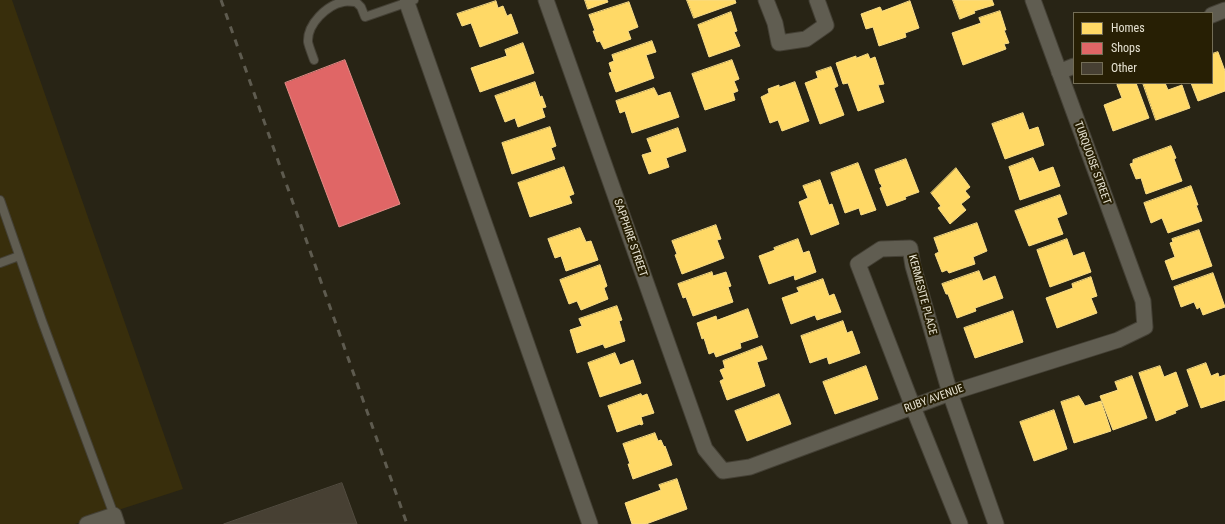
<!DOCTYPE html>
<style>
body{margin:0}
#map{position:relative;width:1225px;height:524px;overflow:hidden;background:#282415;font-family:"Roboto Condensed",sans-serif}
canvas{display:block}
.legend{position:absolute;left:1073px;top:12px;width:140px;height:72px;box-sizing:border-box;background:#271f04;border:1px solid #736d56;margin:0;padding:5px 7px;list-style:none;font-size:12px;color:#e6e2d2}
.legend li{display:flex;align-items:center;gap:8px;height:20px}
.legend b{width:20px;border:1px solid #736d56}
</style>
<div id="map">
<canvas width="1225" height="524"></canvas>
<ul class="legend">
<li><b style="height:11px;background:#ffd966"></b>Homes</li>
<li><b style="height:11px;background:#e06666"></b>Shops</li>
<li><b style="height:11px;background:#474033"></b>Other</li>
</ul>
</div>
<script>
const c = document.querySelector('canvas').getContext('2d');
c.lineJoin = 'round';
function paint(path, color) { c.fillStyle = color; c.fill(path, 'evenodd'); }
function strokePath(path, color, width, dash) { c.strokeStyle = color; c.lineWidth = width; c.lineCap = dash ? 'butt' : 'round'; c.setLineDash(dash || []); c.stroke(path); }
function drawText(font, color, halo, rows, align = 'center') {
  c.font = font + ' "Roboto Condensed",sans-serif'; c.lineWidth = 4; c.setLineDash([]); c.textBaseline = 'middle'; c.strokeStyle = halo; c.fillStyle = color; for (const [text, x, y, turn = 0] of rows) {
    c.save(); c.translate(x, y); c.rotate((+turn || 0) * Math.PI / 180); c.textAlign = isNaN(turn) ? turn : align; if (halo) c.strokeText(text, 0, 0); c.fillText(text, 0, 0); c.restore();
  }
}
paint(new Path2D(`
 M0 0H12L183 489 75 524H0Z`), '#382e0c');
const homes = new Path2D(`
 M585 0H607L608 2 588 9Z
 M687 0H735L736 3 694 18Z
 M953 0H992L994 5 974 11 975 13 960 19Z
 M496 1 498 8 503 6 507 16 511 14 518 33 480 47 471 23 462 26 457 14Z
 M910 1 919 28 905 33 906 37 879 46 873 27 866 29 861 14 880 7 882 11Z
 M629 2 638 27 628 31 631 39 604 49 600 41 597 42 593 31H595L589 15Z
 M1000 11 1006 30H1004L1009 43 1004 44 1006 49 963 65 952 33 981 23 979 18Z
 M731 12 737 31 734 32 740 46 709 57 698 25Z
 M652 41 656 52 646 55 654 78 616 92 609 73 612 72 609 63 614 61 612 55Z
 M523 43 534 73 480 92 471 68 507 56 505 50Z
 M1218 52 1225 71V91L1198 101 1191 83H1212V54Z
 M868 54 870 59 875 57 884 84 878 85 884 102 858 111 848 83 843 84 836 63 856 56V58Z
 M732 60 739 79 734 81 738 91 733 93 735 100 705 110 692 74Z
 M831 67 838 86 834 88 844 115 820 124 805 83 818 78 816 72Z
 M535 82 540 97 542 96 546 107 542 108 545 117 518 127 515 118 505 122 495 96Z
 M795 82 809 121 782 131 778 120 770 123 761 97 769 93 768 89 779 85V87Z
 M1123 83H1136L1149 118 1113 131 1104 105 1122 98 1117 85Z
 M1143 83H1165L1168 90 1182 85 1190 108 1156 120Z
 M654 88 658 96 670 92 679 117 632 133 625 111 620 113 616 101Z
 M1023 113 1029 130 1038 127 1044 145 1005 159 992 124Z
 M550 127 556 146 551 148 555 159 512 174 502 143Z
 M678 128 686 151 666 158 669 167 649 174 642 155 652 152 647 139Z
 M1171 146 1176 158 1174 159 1182 181 1146 194 1141 178 1136 179 1130 164 1133 163V160Z
 M1033 158 1039 172 1053 167 1060 186 1020 200 1009 167Z
 M906 159 919 192 905 197 906 199 887 206 880 188 882 187 881 184H880L875 170Z
 M858 163 876 210 861 215 859 208 845 213 831 173Z
 M564 167 574 194 569 196 572 203 530 217 518 183Z
 M956 168 970 187 965 191 970 197 961 204 966 210 950 224 938 208 941 206 931 193Z
 M820 180 829 205 832 204 839 224 811 235 799 202 808 198 803 186Z
 M1191 186 1198 205H1196L1202 221 1168 233 1162 218 1151 223 1144 203Z
 M1060 195 1067 214 1057 218 1063 234 1029 246 1015 211Z
 M977 223 987 251 973 257 975 264 949 273 947 270 942 272 935 254 939 252 934 238Z
 M716 225 721 239 717 240 724 258 682 274 675 255 677 254 672 241Z
 M580 228 586 242 591 241 598 260 566 271 561 256 555 258 548 239Z
 M1199 230 1212 266 1172 280 1165 261 1175 257 1170 243 1173 242 1172 239Z
 M798 239 803 253 809 251 816 272 795 280 794 275 769 284 759 256 775 250 774 248Z
 M1067 239 1073 256 1084 252 1091 272 1050 287 1037 250Z
 M600 265 607 286 604 288 608 299 581 310 577 301 569 304 560 280Z
 M979 271 983 281 995 276 1003 298 975 308 976 311 957 318 948 294H946L942 284Z
 M712 272 713 276 726 272 731 286 728 287 733 302 693 316 686 297 683 298 678 284Z
 M1213 273 1225 307 1203 315 1200 307 1197 309 1194 302 1181 307 1174 287Z
 M1091 277 1097 296 1091 298 1097 313 1057 328 1046 298 1073 288 1072 284Z
 M823 279 829 296 834 294 841 312 817 320 815 315 791 324 782 298 799 292 797 288Z
 M617 306 622 320 619 321 625 341 605 348 603 344 577 353 570 330 582 326 579 319Z
 M748 309 758 337 740 343 741 348 716 357 714 352 709 354 704 338 702 339 697 323 716 316 717 320Z
 M1013 311 1023 342 975 358 964 328Z
 M843 321 847 333 852 331 860 353 829 364 827 357 810 363 801 336Z
 M762 346 767 359 757 362 765 386 727 400 720 381 724 379 720 370 725 368 723 361Z
 M615 353 620 365 633 360 641 383 600 397 588 363Z
 M1206 363 1211 376 1218 373 1219 377 1225 375V400L1201 408 1187 370Z
 M866 366 878 399 835 414 823 382Z
 M1160 366 1164 377 1176 372 1188 406 1175 411 1176 413 1156 421 1139 373Z
 M1132 376 1147 418 1113 430 1100 396 1118 390 1115 382Z
 M641 394 642 396 647 394 654 413 641 417 643 424 641 425 640 424 617 432 608 406Z
 M779 394 791 424 747 441 735 411Z
 M1079 396 1085 406 1101 401 1111 431 1074 443 1061 402Z
 M1054 410 1067 449 1034 461 1020 422Z
 M655 433 658 441 661 440 664 447 665 446 672 465 633 479 628 464H630L623 444Z
 M677 479 687 509 646 524H632L625 503 661 490 659 485Z`);
paint(homes, '#ffd966');
strokePath(homes, '#f8dc86', 1);
const shops = new Path2D(`
 M345 60 400 204 339 227 285 83Z`);
paint(shops, '#e06666');
strokePath(shops, '#e28b86', 1);
const building = new Path2D(`
 M342 483 357 524H224Z`);
paint(building, '#474033');
strokePath(building, '#524c40', 1);
const lane = new Path2D(`
 M314 60C312 54 309 47 308 42 307 24 327 5 343 2 347 1 352 2 356 2L361 7 365 17 414 0
 M0 200 42 321 114 515
 M0 263 19 256`);
const street = new Path2D(`
 M546 0 705 449 723 471 750 467 950 393 1118 340 1145 327 1143 301 1033 0
 M766 0 775 23 779 43 806 39 826 25 817 0
 M407 3 590 524
 M1212 15 1225 10
 M1059 72 1074 66
 M87 524 114 515 117 524
 M960 524 913 407 858 264 881 249 910 248 913 266 950 393 996 524`);
strokePath(lane, '#444035', 10);
strokePath(street, '#444035', 17);
strokePath(lane, '#605d51', 8);
strokePath(street, '#605d51', 15);
strokePath(new Path2D(`
 M221 0 407 524`), '#5e5b4f', 3, [7, 7]);
drawText('11px', '#e6e2d2', '#271f04', [
 ["TURQUOISE STREET",1092,163,70],
 ["SAPPHIRE STREET",630,238,71],
 ["KERMESITE PLACE",922,295,75],
 ["RUBY AVENUE",934,399,-20]
]);
</script>
